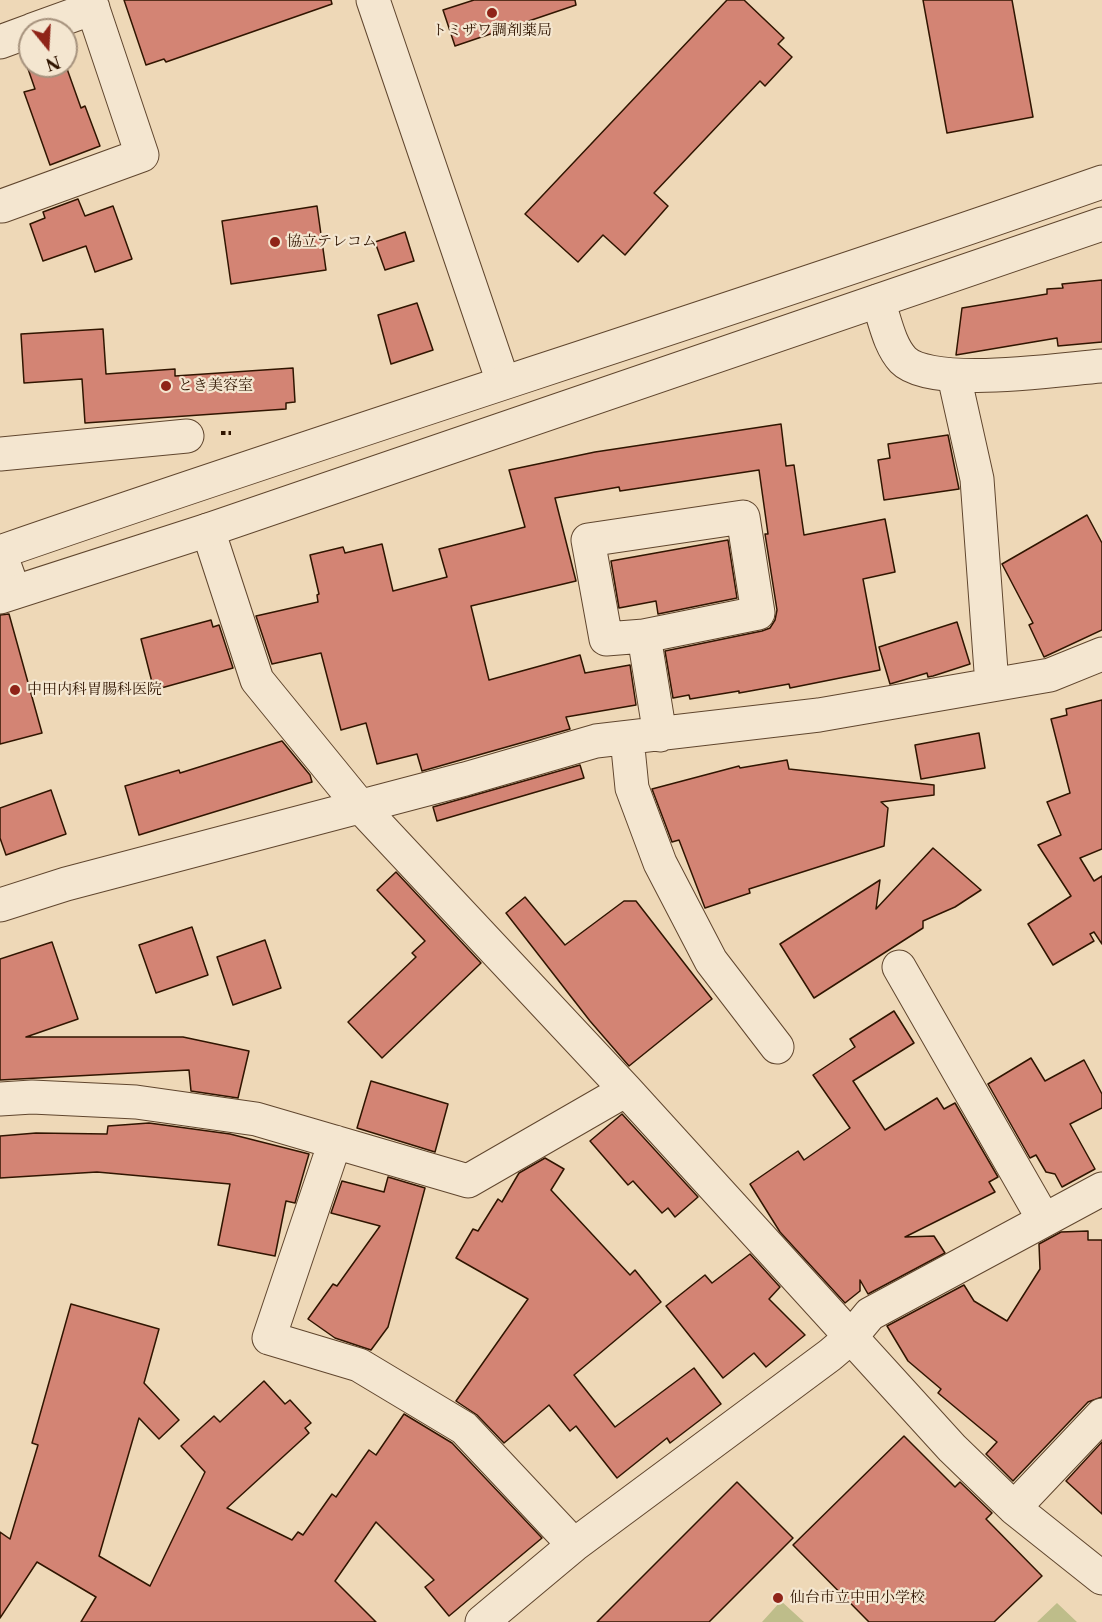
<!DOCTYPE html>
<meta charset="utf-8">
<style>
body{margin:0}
#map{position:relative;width:1102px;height:1622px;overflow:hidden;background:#eed8b7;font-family:"Libre Caslon Text",serif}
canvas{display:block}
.north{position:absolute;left:18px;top:18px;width:60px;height:60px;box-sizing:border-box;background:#f4e6d0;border:2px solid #a6927d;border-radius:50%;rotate:162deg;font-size:16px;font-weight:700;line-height:24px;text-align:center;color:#301500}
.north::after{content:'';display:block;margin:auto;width:21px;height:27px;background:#8f2418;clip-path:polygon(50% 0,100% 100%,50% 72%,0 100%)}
</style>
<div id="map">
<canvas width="1102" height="1622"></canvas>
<div class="north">N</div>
</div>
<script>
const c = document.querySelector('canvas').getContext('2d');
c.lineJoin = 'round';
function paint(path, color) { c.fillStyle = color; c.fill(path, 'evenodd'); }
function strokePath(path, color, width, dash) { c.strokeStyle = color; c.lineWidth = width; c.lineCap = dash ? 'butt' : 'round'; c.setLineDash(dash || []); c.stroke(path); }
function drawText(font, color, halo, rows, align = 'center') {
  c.font = font + ' "Libre Caslon Text","Noto Serif JP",serif'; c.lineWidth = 4.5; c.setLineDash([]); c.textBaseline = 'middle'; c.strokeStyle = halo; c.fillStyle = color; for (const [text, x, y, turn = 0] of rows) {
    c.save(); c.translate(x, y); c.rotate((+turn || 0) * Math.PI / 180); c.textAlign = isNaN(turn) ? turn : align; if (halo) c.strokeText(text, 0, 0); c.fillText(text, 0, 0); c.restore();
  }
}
paint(new Path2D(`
 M781 1601 804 1622H762Z
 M1057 1603 1077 1622H1037Z`), '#bebd8a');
const building = new Path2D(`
 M124 0H331L332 4 166 62 164 59 146 65Z
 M474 0H575L576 5 455 46 443 10Z
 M727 0H744L784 38 778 44 792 57 765 86 760 81 654 193 668 206 625 255 603 235 578 262 525 214Z
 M923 0H1012L1033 117 947 133Z
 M27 66H66L81 108 85 106 100 146 50 165 24 92 35 89Z
 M78 199 85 216 113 206 132 259 95 272 86 246 43 261 30 224 45 218 43 212Z
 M317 206 326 270 231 284 222 221Z
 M405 232 414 261 385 270 375 242Z
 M1102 280V342L1058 346 1057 338 956 355 962 308 1047 294V289L1063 288 1062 284Z
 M417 303 433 350 391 364 378 315Z
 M103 329 106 374 175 369V376L293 368 295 402 286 403V409L85 423 82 379 24 383 21 334Z
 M781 424 786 466 794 465 804 535 885 519 895 572 863 579 880 670 790 688 789 684 739 693V691L690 699 689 695 673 698 665 651 762 631 770 628 775 620 777 610 765 534H768L759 470 620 491 619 487 555 498 576 581 471 606 489 680 580 655 585 673 630 665 636 705 566 717 570 729 422 771 417 754 377 764 366 723 341 730 321 653 272 664 256 616 318 602 317 595 319 594 310 555 343 547 345 553 382 544 393 591 447 577 439 549 525 527 509 470 595 452Z
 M948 435 959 489 884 500 878 460 890 458 888 444Z
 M1087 515 1102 543V630L1044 657 1029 625 1033 623 1002 564Z
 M728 540 737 598 658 614 656 601 619 608 611 561Z
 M9 614 42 733 0 744V615Z
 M211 620 213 627 219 625 233 668 154 690 141 639Z
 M957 622 970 664 933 676 928 677 927 673 890 684 879 647Z
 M1102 700V849L1080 858 1094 881 1102 876V944L1094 932 1090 934 1094 941 1053 965 1028 924 1071 896 1038 845 1061 835 1047 802 1070 793 1051 719 1067 715 1066 709Z
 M979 733 985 768 921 779 915 745Z
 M282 741 310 775 312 782 139 835 125 786 179 770 180 773Z
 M787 760 789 769 934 785V795L881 802 888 808 884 846 749 889 750 893 705 908 679 840 672 842 652 789 739 766 740 768Z
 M580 765 584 778 437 821 433 807Z
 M51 790 66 834 6 855 0 838V808Z
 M933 848 981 890 955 907 923 921V928L814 998 780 944 880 880 876 909Z
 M396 872 481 963 382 1058 348 1022 416 957 412 953 425 941 377 890Z
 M525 897 565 945 624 901H636L712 999 629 1066 590 1021 506 913Z
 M192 927 208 975 156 993 139 945Z
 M265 940 281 988 233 1005 217 957Z
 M52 942 78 1019 26 1037H183L249 1051 238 1098 191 1091 189 1070 0 1080V959Z
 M894 1011 914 1043 853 1081 885 1130 937 1098 944 1109 955 1103 998 1177 989 1182 995 1192 905 1237 934 1236 945 1253 868 1294 860 1280V1291L845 1303 780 1232 750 1184 798 1151 804 1160 850 1128 813 1075 855 1047 850 1039Z
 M1031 1058 1045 1081 1084 1060 1102 1094V1108L1070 1124 1095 1169 1062 1187 1055 1174 1046 1172 1036 1155 1030 1158 988 1084Z
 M371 1081 448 1104 435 1152 357 1128Z
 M622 1114 698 1197 675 1217 668 1208 662 1213 633 1181 628 1185 590 1141Z
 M149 1123 230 1134 309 1154 295 1203 286 1201 275 1256 218 1245 230 1184 97 1172 0 1178V1136L36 1133 107 1134 108 1126Z
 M545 1158 564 1169 551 1190 630 1275 635 1270 661 1302 574 1375 615 1427 694 1368 721 1404 670 1443 667 1438 617 1478 576 1426 570 1431 549 1405 504 1443 477 1415 456 1401 528 1299 456 1258 473 1229 478 1231 498 1199 502 1202 519 1173Z
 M388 1177 425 1188 388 1327 371 1350 335 1338 308 1319 333 1284 337 1286 380 1226 331 1213 342 1181 384 1192Z
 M1088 1231V1240H1102V1397L1088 1402 1013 1481 986 1454 997 1442 938 1393 941 1389 908 1361 887 1326 964 1285 974 1301 1007 1321 1040 1269 1039 1244 1061 1232Z
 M750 1254 780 1287 769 1299 805 1335 766 1367 754 1353 723 1378 666 1306 705 1275 712 1283Z
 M71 1304 159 1329 144 1383 179 1420 159 1439 139 1418 99 1556 150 1586 205 1472 181 1446 214 1416 220 1422 264 1381 285 1404 290 1400 311 1423 305 1428 309 1433 227 1508 292 1540 298 1532 303 1535 332 1494 336 1497 369 1450 376 1455 404 1414 452 1443 542 1538 449 1616 425 1587 434 1580 376 1522 335 1581 376 1622H81L96 1597 37 1562 0 1618V1532L10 1539 38 1445 32 1443Z
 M904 1436 955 1487 960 1482 992 1513 986 1519 1042 1576 994 1622H869L793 1545Z
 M1102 1442V1514L1066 1481Z
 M737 1482 793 1538 709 1622H597Z`);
paint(building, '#d38474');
strokePath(building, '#301500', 1.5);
const minor = new Path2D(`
 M373 0 503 382
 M32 30 93 8
 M0 42 30 31
 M2 206 142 155 90 0
 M878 301C885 320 889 345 903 360 931 389 1061 369 1102 366
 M954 376 977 479 992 685
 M0 454 187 436
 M208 530 257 680 359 805 626 1090 952 1448 1014 1508 1102 1578
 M0 553 14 592
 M644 636 758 613 743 517 588 540 606 639 644 636 660 735
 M627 738 632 788 660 863 711 961 777 1047
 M0 905 66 884 465 779 596 741 819 715 992 685 1050 675 1102 654
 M899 967 1044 1220
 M0 1099 32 1097 136 1102 256 1119 468 1181 626 1090
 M335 1142 269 1338 359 1365 464 1428 574 1545
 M1014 1508 1102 1415
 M482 1622 574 1545 830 1355 850 1338 870 1314 1102 1189`);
const tertiary = new Path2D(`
 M0 552C366 425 736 310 1102 182
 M0 597 208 530 1102 224`);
strokePath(minor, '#60462e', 35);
strokePath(tertiary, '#60462e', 35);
strokePath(new Path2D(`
 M221 433H231`), '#301500', 4, [4.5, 3]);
strokePath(minor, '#f4e6d0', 33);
strokePath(tertiary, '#f4e6d0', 33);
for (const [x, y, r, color] of [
 [492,13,6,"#8f2418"],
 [275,242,6,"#8f2418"],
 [166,386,6,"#8f2418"],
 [15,690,6,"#8f2418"],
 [778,1598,6,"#8f2418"]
]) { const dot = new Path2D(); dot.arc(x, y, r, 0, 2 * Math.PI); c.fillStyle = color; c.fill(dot); strokePath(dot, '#f4e6d0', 2); }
drawText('15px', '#301500', '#f4e6d0', [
 ["トミザワ調剤薬局",492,31,"center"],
 ["協立テレコム",287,242],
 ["とき美容室",178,386],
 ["中田内科胃腸科医院",27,690],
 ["仙台市立中田小学校",790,1598]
], 'left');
</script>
